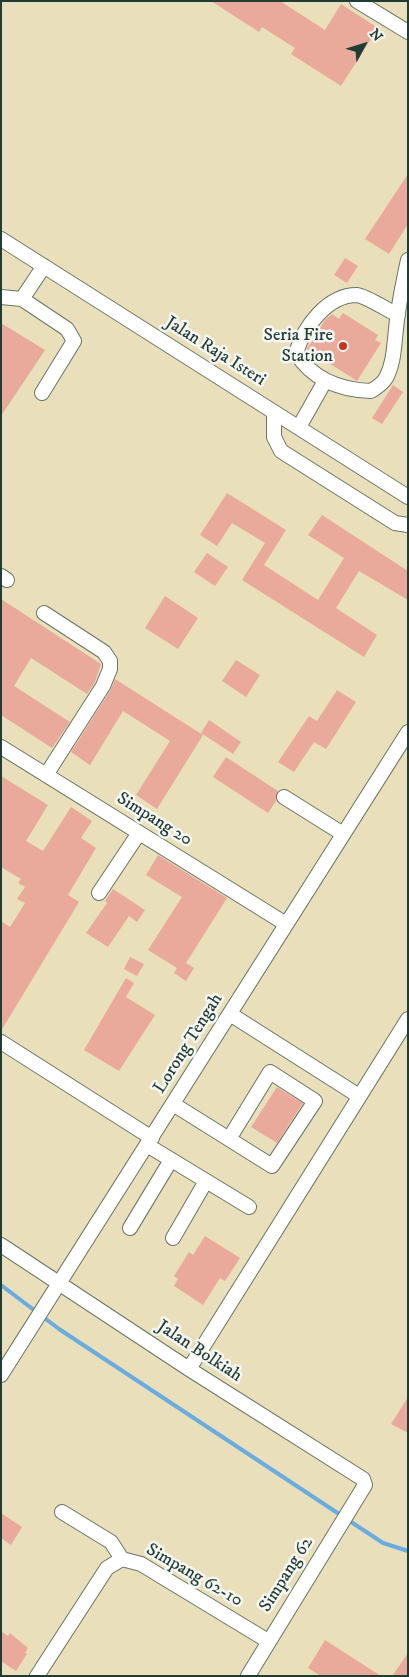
<!DOCTYPE html>
<style>
body{margin:0}
#map{position:relative;width:409px;height:1677px;overflow:hidden;background:#e9dfbb;font-family:"IM FELL DW Pica",serif}
canvas{display:block}
.frame{position:absolute;inset:0;border:2px solid #1f3d34;pointer-events:none}
.north{position:absolute;left:339px;top:20px;width:50px;height:50px;-webkit-text-stroke:4px #f6f6f2;paint-order:stroke;rotate:51deg;font-size:14px;font-weight:700;line-height:20px;text-align:center;color:#1f3d34}
.north::after{content:'';display:block;margin:auto;width:18px;height:22px;background:#1f3d34;clip-path:polygon(50% 0,100% 100%,50% 72%,0 100%)}
</style>
<div id="map">
<canvas width="409" height="1677"></canvas>
<div class="frame"></div>
<div class="north">N</div>
</div>
<script>
const c = document.querySelector('canvas').getContext('2d');
c.lineJoin = 'round';
function strokePath(path, color, width, dash) { c.strokeStyle = color; c.lineWidth = width; c.lineCap = dash ? 'butt' : 'round'; c.setLineDash(dash || []); c.stroke(path); }
function paint(path, color) { c.fillStyle = color; c.fill(path, 'evenodd'); }
function drawText(font, color, halo, rows, align = 'center') {
  c.font = font + ' "IM FELL DW Pica",serif'; c.lineWidth = 5; c.setLineDash([]); c.textBaseline = 'middle'; c.strokeStyle = halo; c.fillStyle = color; for (const [text, x, y, turn = 0] of rows) {
    c.save(); c.translate(x, y); c.rotate((+turn || 0) * Math.PI / 180); c.textAlign = isNaN(turn) ? turn : align; if (halo) c.strokeText(text, 0, 0); c.fillText(text, 0, 0); c.restore();
  }
}
strokePath(new Path2D(`
 M1 1285 59 1329 383 1543 408 1551`), '#6bacdf', 4);
paint(new Path2D(`
 M211 1H280L325 30 341 4 378 28 341 86 291 54 295 48 262 27 259 32Z
 M408 174V224L389 254 365 239Z
 M345 258 358 266 347 283 334 275Z
 M343 313 378 335 375 340 381 343 357 381 307 349 325 320 332 314 339 319Z
 M1 323 45 350 1 416Z
 M393 385 403 392 382 424 372 418Z
 M227 493 286 530 264 565 318 600 344 558 308 535 322 515 408 571V600L359 571 336 608 377 635 364 657 242 580 265 543 232 523 217 546 200 535Z
 M207 553 228 567 215 586 194 572Z
 M165 596 198 618 178 649 145 628Z
 M1 599 101 664 95 682 87 694 31 658 14 686 70 722 52 748 1 715Z
 M236 660 260 675 246 697 222 681Z
 M115 679 203 735 157 809 136 795 170 741 123 711 90 765 71 752 110 691Z
 M337 690 356 702 326 749 314 742 294 772 278 762 309 716 317 721Z
 M209 720 241 742 233 754 201 733Z
 M226 757 278 791 276 801 268 813 213 777Z
 M1 776 48 805 26 841 43 851 71 807 92 821 81 838 96 848 68 895 79 902 1 1031V921L10 927 25 903 17 899 25 887 18 883 21 879 1 867Z
 M158 855 227 898 186 963 194 968 186 981 174 973 177 968 148 950 182 897 146 875Z
 M113 889 145 910 137 922 129 916 108 947 86 933 107 903 105 901Z
 M130 957 144 964 137 976 124 969Z
 M126 978 134 983 126 997 155 1015 119 1071 84 1050Z
 M277 1087 303 1103 277 1143 251 1127Z
 M205 1236 240 1258 225 1281 220 1278 203 1305 174 1286 178 1279 174 1276 189 1252 193 1255Z
 M408 1397V1433L391 1424Z
 M1 1513 22 1527 11 1545 1 1538Z
 M1 1631 8 1636 10 1633 28 1648 25 1653 27 1654 16 1671 1 1661Z
 M325 1640 381 1676H321L308 1668Z
 M408 1653V1676H392Z`), '#e9aa9b');
const minor = new Path2D(`
 M357 1 408 32
 M1 239 408 497
 M1 297 22 299 67 329 74 341 42 393
 M22 299 44 266
 M398 315C389 311 366 296 357 295 327 295 304 327 296 353 313 380 341 390 371 391 376 388 383 383 386 378 394 363 394 346 396 329 398 306 403 283 408 260
 M274 412V437L281 451 395 523 408 525
 M299 427 325 381
 M1 576 7 580
 M44 613 104 652 110 661V669L103 686 46 775
 M1 747 286 924
 M284 797 343 834
 M99 893 139 833
 M230 1014 359 1096
 M1 1042 152 1138
 M173 1104 272 1166 315 1101 270 1072 229 1139
 M147 1145 249 1207
 M130 1228 171 1160
 M173 1238 206 1181
 M1 1245 189 1369 363 1479 365 1485 248 1676
 M189 1369 408 1019
 M1 1375 408 732
 M62 1512 111 1542 122 1559
 M37 1676 107 1568 122 1559 141 1564 268 1641`);
strokePath(minor, '#667663', 16);
strokePath(minor, '#fff', 14);
for (const [x, y, r, color] of [
 [343,346,5,"#c8321e"]
]) { const dot = new Path2D(); dot.arc(x, y, r, 0, 2 * Math.PI); c.fillStyle = color; c.fill(dot); strokePath(dot, '#f6f6f2', 2); }
drawText('18px', '#1f3d34', '#f6f6f2', [
 ["Seria Fire",333,336],
 ["Station",333,357]
], 'right');
drawText('18px', '#1f3d34', '#f6f6f2', [
 ["Jalan Raja Isteri",215,352,32],
 ["Simpang 20",154,820,32],
 ["Lorong Tengah",189,1044,-58],
 ["Jalan Bolkiah",199,1352,33],
 ["Simpang 62",287,1575,-58],
 ["Simpang 62-10",194,1576,30]
]);
</script>
